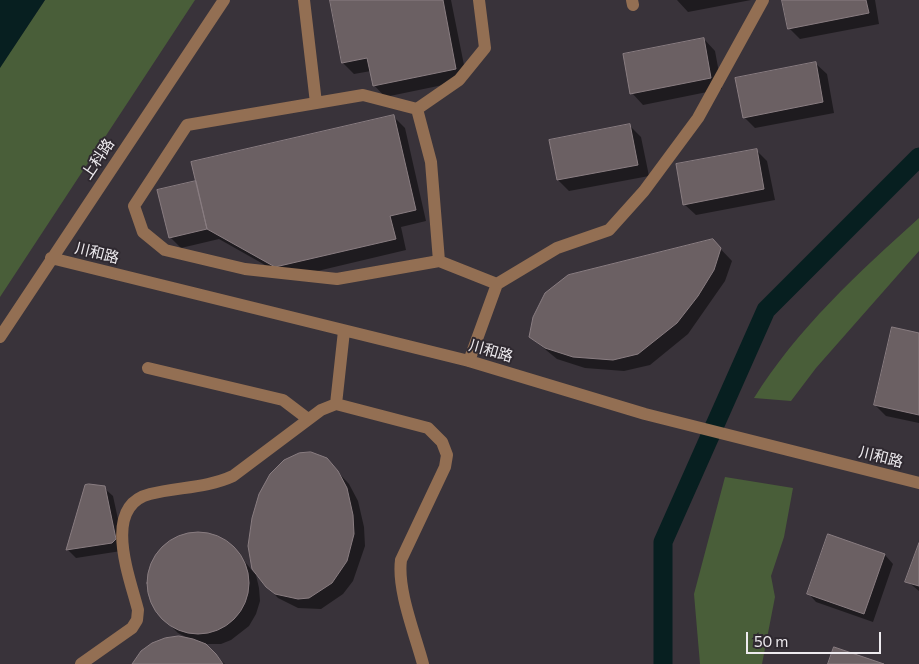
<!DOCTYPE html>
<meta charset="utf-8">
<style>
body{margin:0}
#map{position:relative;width:919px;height:664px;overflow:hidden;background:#39333a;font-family:Commissioner,sans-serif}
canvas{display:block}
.scale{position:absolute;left:746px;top:632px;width:135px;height:22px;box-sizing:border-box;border:2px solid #eeebef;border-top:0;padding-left:6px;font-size:15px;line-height:18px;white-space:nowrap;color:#eeebef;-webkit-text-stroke:4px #2f2930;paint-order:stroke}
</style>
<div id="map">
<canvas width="919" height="664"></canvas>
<div class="scale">50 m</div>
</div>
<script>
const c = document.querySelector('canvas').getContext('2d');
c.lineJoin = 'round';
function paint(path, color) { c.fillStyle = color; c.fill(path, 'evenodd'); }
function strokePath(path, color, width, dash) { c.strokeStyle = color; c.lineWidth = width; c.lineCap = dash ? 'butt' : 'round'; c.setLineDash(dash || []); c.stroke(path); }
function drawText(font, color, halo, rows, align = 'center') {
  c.font = font + ' Commissioner,"Noto Sans SC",sans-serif'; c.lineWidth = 4; c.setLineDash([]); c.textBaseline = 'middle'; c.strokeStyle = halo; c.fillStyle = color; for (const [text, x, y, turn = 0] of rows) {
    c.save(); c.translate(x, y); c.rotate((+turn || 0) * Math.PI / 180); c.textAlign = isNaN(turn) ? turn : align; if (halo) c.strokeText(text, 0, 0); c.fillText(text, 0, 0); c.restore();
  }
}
paint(new Path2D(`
 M45 0H195L0 297V67Z
 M919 218V251L816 368 791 401 754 398C797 329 859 272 919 218Z
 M725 477 793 488 784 537 771 576 775 597 762 664H700L694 594Z`), '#495e39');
paint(new Path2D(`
 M0 0H45L0 68Z`), '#071f20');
paint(new Path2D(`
 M331 0H451L467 80 385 97 374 85 371 71 354 74 343 63Z
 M677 0H751L688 12Z
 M783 0H875L879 24 800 39 789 28Z
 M704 39 715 51 722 89 643 105 632 93Z
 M815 63 827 74 834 113 755 128 744 117Z
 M394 117 405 128 426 221 401 227 406 250 288 278 219 239 181 248 170 237Z
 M630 126 641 137 649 176 569 191 558 180Z
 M756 150 767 161 775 200 696 215 684 204Z
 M713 241 732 261 725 281 688 334 650 365 624 371 585 368 557 359 530 337Z
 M919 334V423L886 416 875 405Z
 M334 468 349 484 358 501 364 527 365 546 353 581 343 594 321 609 298 608 278 598 256 575 259 588 260 601 256 614 249 626 231 640 221 644H203L225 664H133L188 638 178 633 166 621 153 603 149 581 151 570 163 548 174 540 187 535 200 534 214 536 226 542 236 551 255 574 250 558 253 518Z
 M86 486 104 488 113 496 124 547 121 551 76 558 68 550Z
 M829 535 885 555 893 564 873 622 816 602 808 593Z
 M919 547V591L907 581Z`), '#0007');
strokePath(new Path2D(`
 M663 664V542L766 310 919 157`), '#071f20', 19);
const building = new Path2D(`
 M330 0H443L456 69 373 86 367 58 342 63Z
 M782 0H866L869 13 788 29Z
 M704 38 711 78 630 94 623 54Z
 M816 62 823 102 743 118 735 78Z
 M394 115 416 210 390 216 396 239 275 267 207 229 191 162Z
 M630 124 638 165 557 180 549 140Z
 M757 149 764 189 683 205 676 164Z
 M196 181 207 229 169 238 157 190Z
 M713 239 721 248 714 270 698 296 677 323 638 354 613 360 573 357 545 348 529 337 533 317 545 293 568 275Z
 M892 327 919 333V415L874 405Z
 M311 452 327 458 338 471 347 488 353 515 354 534 347 561 332 583 309 598 298 599 275 594 266 587 252 569 248 546 252 518 259 494 270 474 284 460 299 453Z
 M89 484 105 486 116 539 112 543 66 550 85 485Z
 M147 583a51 51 0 1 1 102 0a51 51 0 1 1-102 0Z
 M828 534 885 554 864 614 807 594Z
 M919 543V586L905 582Z
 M179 636 193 639 206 644 216 654 223 664H132L141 651 152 643 165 638Z
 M834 647 884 664H828Z`);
paint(building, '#6b6063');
strokePath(building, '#897d81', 1);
strokePath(new Path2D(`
 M304 0 316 103
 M479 0 485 48 459 80 417 109 431 162 439 261 497 284
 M632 0 633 5
 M417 109 363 95 187 125 134 206 143 232 165 250 245 269 337 279 439 261
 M51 258 469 361 645 414 919 483
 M0 337 224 0
 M469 361 497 284 557 248 609 230 644 191 698 118 763 0
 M148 368 283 400 308 419
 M336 404 344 331
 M81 664 132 628 137 620 138 610C130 578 101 506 150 494 178 487 207 488 233 476L321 410 336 404 428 428 442 442 447 455 445 467 401 560C397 590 415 634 423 664`), '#936f53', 12);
drawText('15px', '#eeebef', '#2f2930', [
 ["上科路",98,159,-56],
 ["川和路",97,253,14],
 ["川和路",491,351,16],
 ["川和路",881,457,14]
]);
</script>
